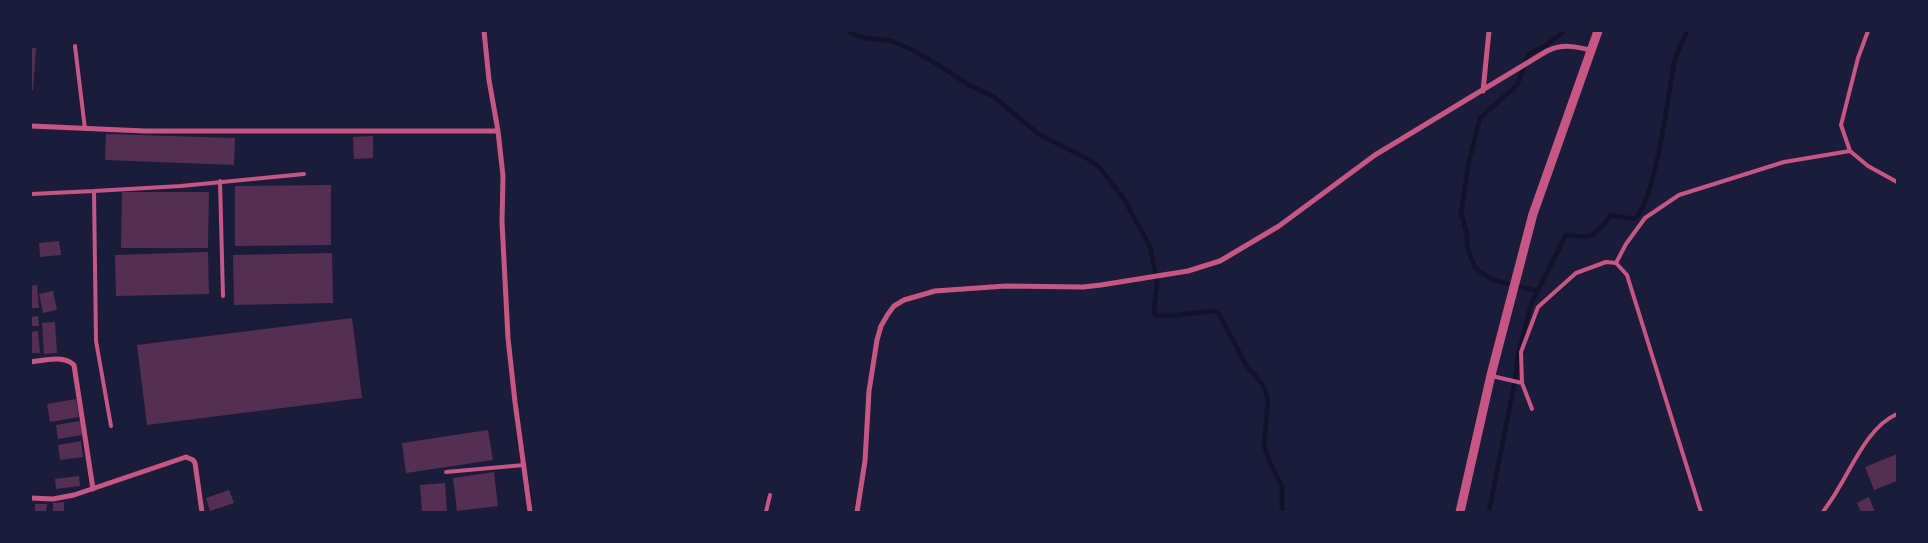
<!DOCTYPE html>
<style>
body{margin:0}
#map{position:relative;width:1928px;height:543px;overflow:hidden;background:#1b1b3a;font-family:Helvetica,sans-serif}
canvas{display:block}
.frame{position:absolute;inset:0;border:32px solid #1b1b3a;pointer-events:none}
</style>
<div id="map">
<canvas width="1928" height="543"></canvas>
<div class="frame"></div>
</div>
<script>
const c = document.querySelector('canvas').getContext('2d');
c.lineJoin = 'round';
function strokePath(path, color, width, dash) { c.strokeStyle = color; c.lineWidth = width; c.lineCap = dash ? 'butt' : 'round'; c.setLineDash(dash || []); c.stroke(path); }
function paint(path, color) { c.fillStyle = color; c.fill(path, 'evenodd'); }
strokePath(new Path2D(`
 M849 31 852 34 866 38 892 41 915 51 937 64 969 85 994 97 1040 135 1088 159 1100 168 1124 199 1150 247 1157 282 1154 309 1155 315 1169 316 1213 311 1219 314 1246 365 1263 385 1268 400 1264 445 1270 463 1282 486V512
 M1538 291 1493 280 1478 270 1474 265 1467 247V234L1461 213 1469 161 1480 118 1517 85 1529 54 1546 45 1565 31
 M1489 512 1516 375 1518 355 1531 304 1566 235C1594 239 1593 237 1611 215L1634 219C1656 201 1668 94 1674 64 1676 53 1683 42 1687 31`), '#12122b', 4.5);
paint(new Path2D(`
 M31 48H36L33 90H31Z
 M106 134 235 138 234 165 105 160Z
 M373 136V158L354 159 353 137Z
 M331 185V245L235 246V186Z
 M122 192H209L208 248H121Z
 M59 241 61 255 40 257 39 243Z
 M208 252 209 294 116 296 115 255Z
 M332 253 333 303 234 305 233 255Z
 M37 285 39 308H31V286Z
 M53 291 57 310 43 313 39 294Z
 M38 316 39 326H31V317Z
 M352 318 362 398 147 425 137 345Z
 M55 322 57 353 44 354 42 323Z
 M38 331 40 353H31V332Z
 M76 399 79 417 50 422 47 404Z
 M80 421 82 435 58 439 56 425Z
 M488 430 493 460 406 473 402 443Z
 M81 441 83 457 60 460 58 445Z
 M1897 454V481L1874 490 1865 467Z
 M494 472 498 506 457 511 453 478Z
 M79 476 80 486 56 489 55 479Z
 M445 483 447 512H422L420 485Z
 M229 490 234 503 210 511 206 498Z
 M1869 497 1875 512H1861L1857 503Z
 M64 502V512H53V503Z
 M35 504H47L46 512H35Z`), '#542f53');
strokePath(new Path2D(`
 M1868 31 1858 58 1841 125 1850 151 1868 166 1897 182
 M75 46 85 129
 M220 181 223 296
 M94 191 181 186 304 174
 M31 194 94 191 96 341 111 426
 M1616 263 1626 244 1645 218 1679 195 1784 162 1850 151
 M1492 376 1522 383
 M1532 409 1522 383 1521 352 1538 307 1576 273 1606 262 1616 263 1627 275 1701 512
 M446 472 524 465
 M766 512 770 495
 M1823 512C1828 504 1834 497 1838 489 1853 465 1869 426 1897 414`), '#c65784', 4);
strokePath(new Path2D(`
 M484 31 489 80 498 131 503 176 502 222 508 338 515 402 530 512
 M1483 91 1489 31
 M31 126 145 131H498
 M31 362C45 360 64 355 74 365L93 489
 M31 498 53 499 74 495 186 457 193 460 195 463 202 512
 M857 512 865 461 869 391 877 340 881 326 888 314 894 306 904 300 935 291 1006 286 1083 287 1101 285 1188 271 1220 261 1279 226 1375 155 1547 51C1562 44 1574 46 1590 50`), '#c65784', 5);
strokePath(new Path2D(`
 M1460 512 1491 375 1533 214 1598 31`), '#c65784', 9);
</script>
